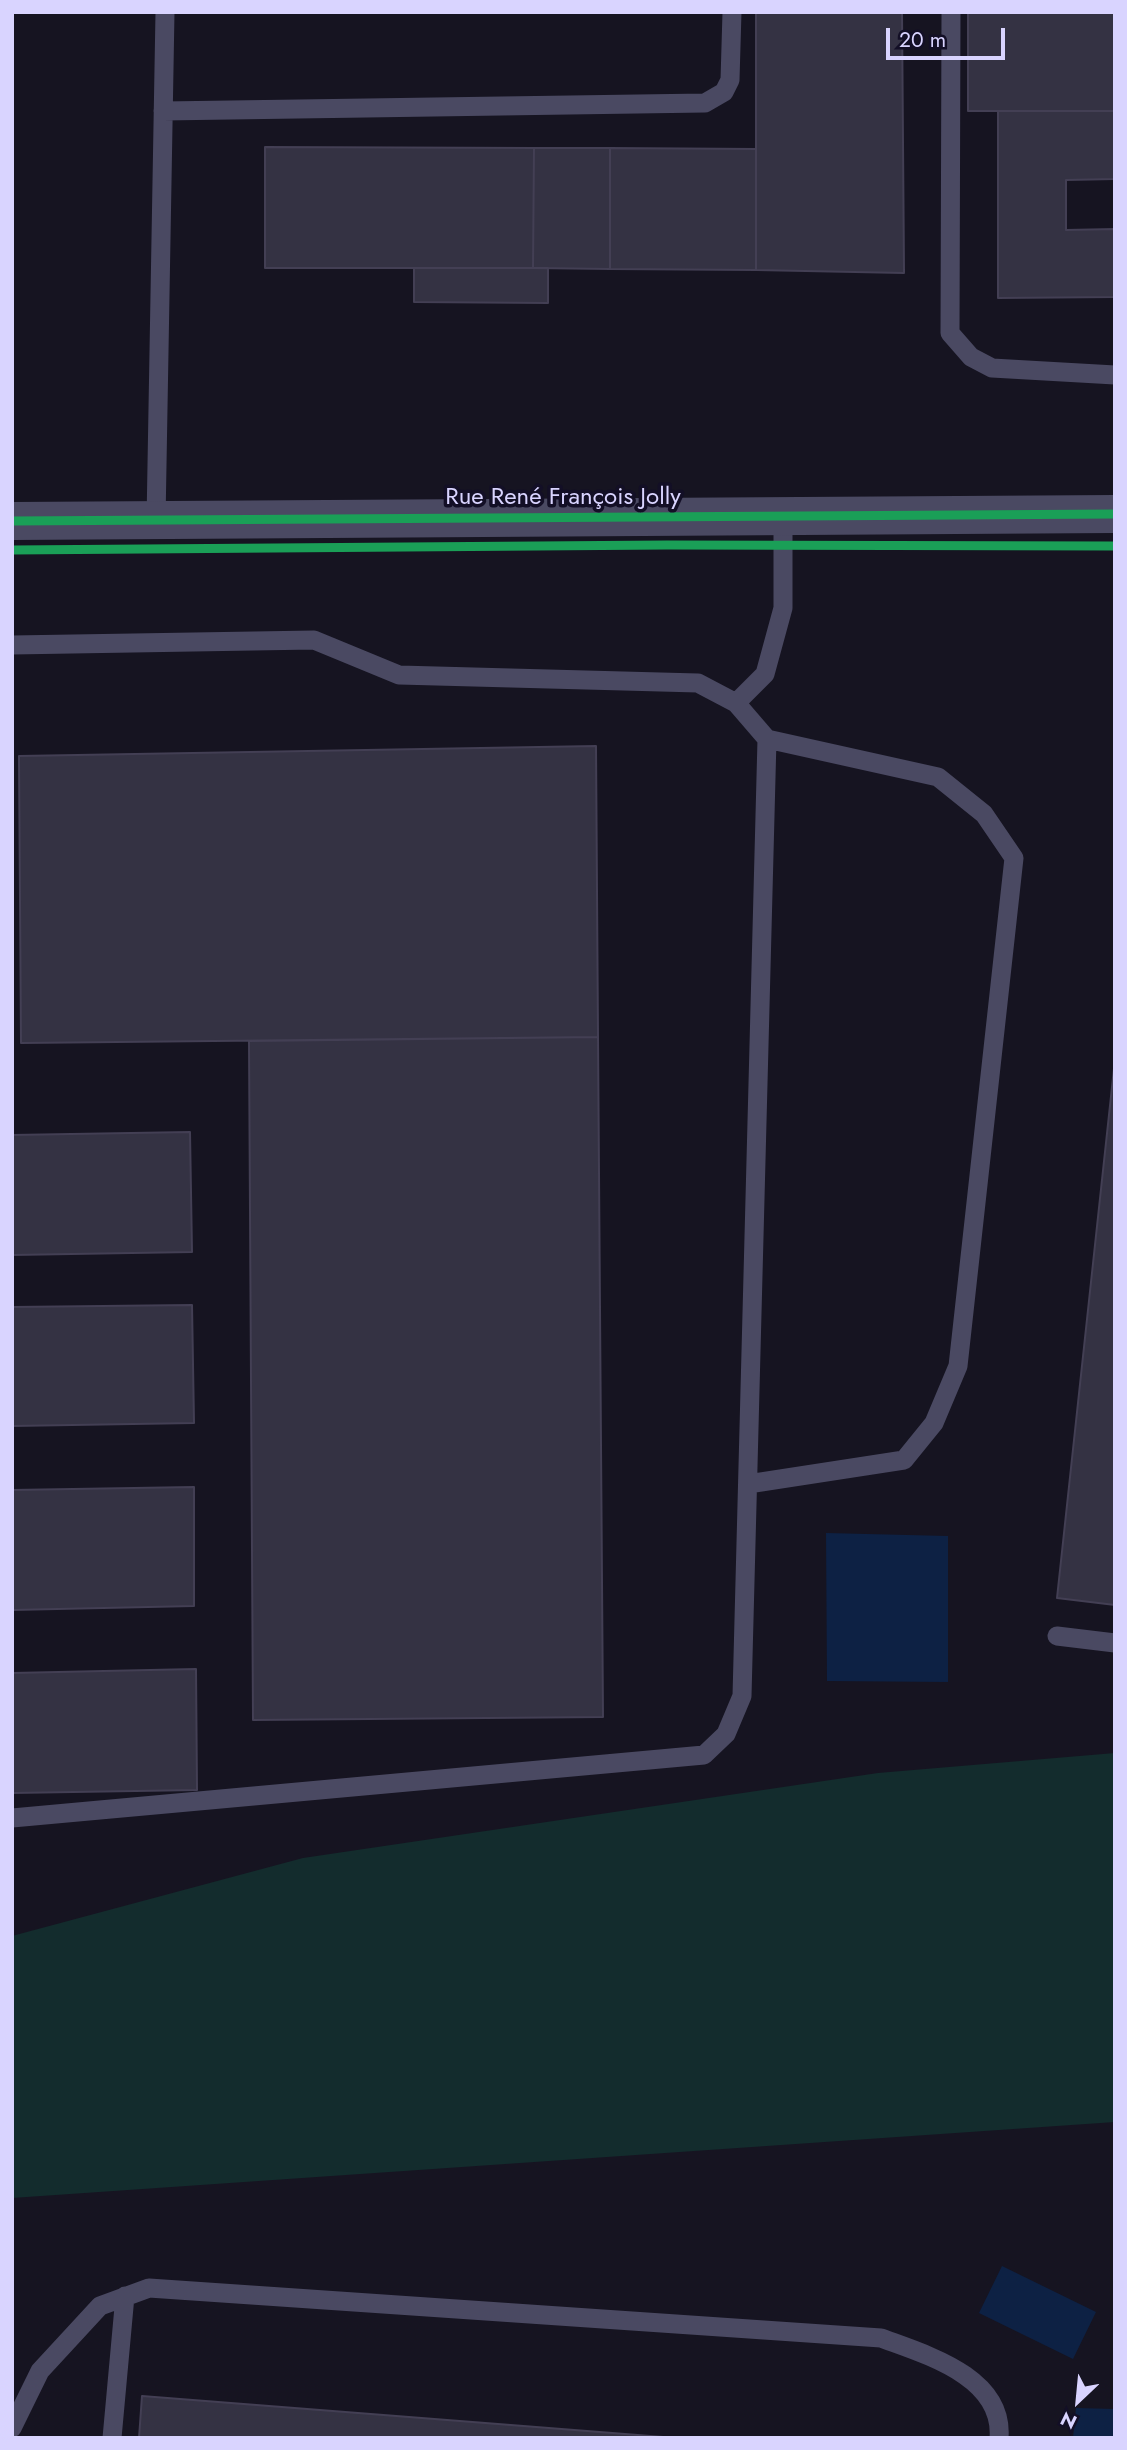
<!DOCTYPE html>
<meta charset="utf-8">
<style>
body{margin:0}
#map{position:relative;width:1127px;height:2450px;overflow:hidden;background:#161421;font-family:Jost,sans-serif}
canvas{display:block}
.frame{position:absolute;inset:0;border:14px solid #d9d4ff;pointer-events:none}
.north{position:absolute;left:1043px;top:2366px;width:70px;height:70px;-webkit-text-stroke:5px #130f26;paint-order:stroke;rotate:206deg;font-size:19px;font-weight:700;line-height:28px;text-align:center;color:#d9d4ff}
.north::after{content:'';display:block;margin:auto;width:24px;height:32px;background:#d9d4ff;clip-path:polygon(50% 0,100% 100%,50% 72%,0 100%)}
.scale{position:absolute;left:886px;top:28px;width:119px;height:32px;box-sizing:border-box;border:4px solid #d9d4ff;border-top:0;padding-left:9px;font-size:21px;line-height:24px;white-space:nowrap;color:#d9d4ff;-webkit-text-stroke:5px #130f26;paint-order:stroke}
</style>
<div id="map">
<canvas width="1127" height="2450"></canvas>
<div class="frame"></div>
<div class="north">N</div>
<div class="scale">20 m</div>
</div>
<script>
const c = document.querySelector('canvas').getContext('2d');
c.lineJoin = 'round';
function paint(path, color) { c.fillStyle = color; c.fill(path, 'evenodd'); }
function strokePath(path, color, width, dash) { c.strokeStyle = color; c.lineWidth = width; c.lineCap = dash ? 'butt' : 'round'; c.setLineDash(dash || []); c.stroke(path); }
function drawText(font, color, halo, rows, align = 'center') {
  c.font = font + ' Jost,sans-serif'; c.lineWidth = 7; c.setLineDash([]); c.textBaseline = 'middle'; c.strokeStyle = halo; c.fillStyle = color; for (const [text, x, y, turn = 0] of rows) {
    c.save(); c.translate(x, y); c.rotate((+turn || 0) * Math.PI / 180); c.textAlign = isNaN(turn) ? turn : align; if (halo) c.strokeText(text, 0, 0); c.fillText(text, 0, 0); c.restore();
  }
}
paint(new Path2D(`
 M1115 1753V2122L12 2198V1936L303 1858 878 1773Z`), '#132c2d');
paint(new Path2D(`
 M826 1533 948 1536V1682L827 1681Z
 M1002 2266 1096 2312 1073 2359 979 2313Z
 M1076 2408 1115 2409V2438H1073Z`), '#0d2144');
const building = new Path2D(`
 M756 12H902L904 273 756 270Z
 M968 12H1115V111H968Z
 M998 111H1115V179L1066 180V230L1115 229V297L998 298Z
 M265 147 534 148 533 268H265Z
 M534 148H610V269L533 268Z
 M610 148 756 149V270L610 269Z
 M414 268H548V303L414 302Z
 M596 746 598 1037 21 1043 19 756Z
 M598 1037 603 1717 253 1720 249 1041Z
 M1115 1059V1605L1057 1598Z
 M190 1132 192 1252 12 1255V1135Z
 M192 1305 194 1423 12 1426V1307Z
 M194 1487V1606L12 1610V1490Z
 M196 1669 197 1790 12 1793V1673Z
 M142 2396 676 2438H139Z`);
paint(building, '#343243');
strokePath(building, '#433f54', 2);
strokePath(new Path2D(`
 M951 12 950 333 971 357 992 368 1115 375
 M163 111 705 103 724 92 730 80 732 12
 M156 521 165 12
 M12 645 314 640 399 675 698 683 736 703 767 739 742 1696 726 1734 704 1755 12 1818
 M736 703 765 674 783 608V516
 M748 1484 904 1460 934 1423 958 1366 1014 858 984 814 938 777 767 739
 M1057 1636 1115 1643
 M12 2428 40 2371 100 2306 149 2288 881 2338C927 2355 1004 2377 999 2438
 M112 2438 125 2296`), '#4a4962', 19);
strokePath(new Path2D(`
 M12 521 1115 514`), '#4a4962', 38);
strokePath(new Path2D(`
 M12 521 1115 514
 M12 550 667 545 1115 546`), '#1a9f57', 9);
drawText('24px', '#d9d4ff', '#130f26', [
 ["Rue René François Jolly",563,498]
]);
</script>
